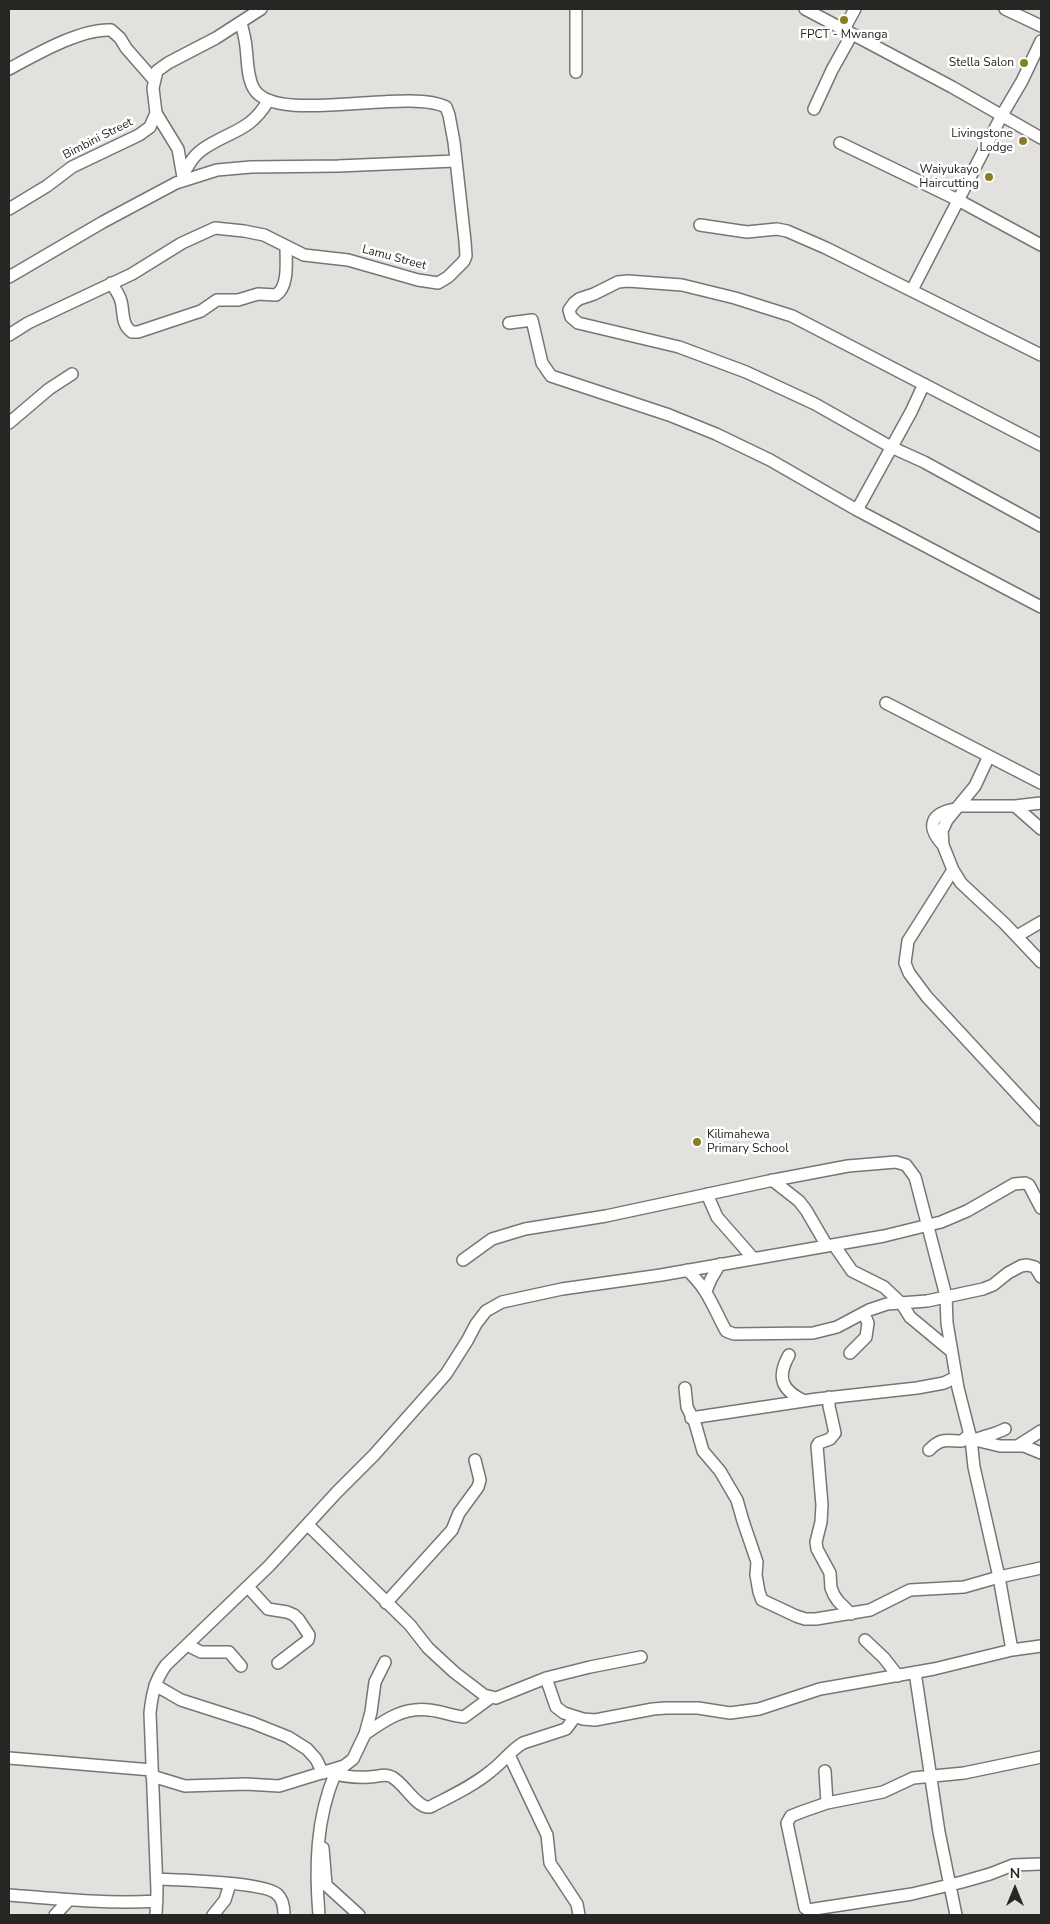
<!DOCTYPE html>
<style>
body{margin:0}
#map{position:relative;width:1050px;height:1924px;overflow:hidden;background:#e3e1de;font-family:"Nunito Sans",sans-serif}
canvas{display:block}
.frame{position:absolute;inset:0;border:10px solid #262625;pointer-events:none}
.north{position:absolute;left:990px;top:1864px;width:50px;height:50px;-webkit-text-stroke:4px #fff;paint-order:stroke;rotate:0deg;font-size:14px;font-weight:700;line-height:20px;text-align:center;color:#262625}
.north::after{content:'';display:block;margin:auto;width:18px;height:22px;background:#262625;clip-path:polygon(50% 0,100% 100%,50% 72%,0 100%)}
</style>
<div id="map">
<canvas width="1050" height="1924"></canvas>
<div class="frame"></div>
<div class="north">N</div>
</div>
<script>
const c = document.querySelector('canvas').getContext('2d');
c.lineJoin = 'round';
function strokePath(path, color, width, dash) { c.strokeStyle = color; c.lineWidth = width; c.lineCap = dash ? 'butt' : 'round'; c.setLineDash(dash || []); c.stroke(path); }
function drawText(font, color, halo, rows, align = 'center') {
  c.font = font + ' "Nunito Sans",sans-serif'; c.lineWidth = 5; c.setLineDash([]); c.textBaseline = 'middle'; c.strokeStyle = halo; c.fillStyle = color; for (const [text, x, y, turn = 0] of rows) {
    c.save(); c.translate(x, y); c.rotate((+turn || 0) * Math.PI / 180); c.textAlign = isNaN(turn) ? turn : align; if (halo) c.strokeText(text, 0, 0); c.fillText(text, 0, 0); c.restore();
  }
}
const minor = new Path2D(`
 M576 9V72
 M805 9 952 87 1041 138
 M1005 9 1041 26
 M844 29 855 9
 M9 69C35 55 81 28 111 30L120 38 126 48 154 80
 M814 109 832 70 852 34
 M156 113 178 149 183 177
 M840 143 958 200 1041 245
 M183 173C191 164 190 158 203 149 229 131 250 132 268 101
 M9 209 47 186 72 167 139 135 150 127 156 113 153 88 157 71 168 63 216 38 261 9
 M700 225 747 232 777 229 787 231 826 248 1041 355
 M9 277 103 222 176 183 217 170 251 167 338 166 455 161
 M111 283C115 289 119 294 121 301 124 312 121 325 132 332H138L201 311 217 300H238L258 294 276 295C289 287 286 261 286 247
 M912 290 1002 115 1022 81 1041 41
 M509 323 532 320 542 363 551 376 669 415 716 434 770 460 857 510 1041 607
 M9 335 28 323 132 274 182 243 215 228 244 231 264 235 304 255 348 260 418 280 438 283 448 277 464 261 466 256 465 241 454 142 449 115 446 107C407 87 276 126 254 89 246 76 248 55 245 40 244 34 242 28 241 22
 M9 423 49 389 72 374
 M1041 445 792 316 735 298 682 285 628 281 618 282 594 294 579 299 574 303 569 310 571 317 578 323 679 347 746 372 815 404 891 447 924 462 1041 526
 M857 510 911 412 924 384
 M886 703 1041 783
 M989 756 975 786 947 820 942 831 943 845 953 870 961 883 1005 924 1041 962
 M959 806H1015L1041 803
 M1015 806 1041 829
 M943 845C926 827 930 813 956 809
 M953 870 908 941 905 963 909 973 927 997 1041 1120
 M1017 936 1041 922
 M772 1180 799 1201 806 1210 827 1246
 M707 1194 717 1217 753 1258
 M834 1245 852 1271 884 1287 902 1304 910 1317 951 1351
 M463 1260 492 1239 525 1229 606 1216 769 1181 848 1166 896 1162 906 1165 915 1177 946 1296 947 1323 958 1388 971 1439 974 1467 999 1577 1012 1650
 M687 1270C708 1289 713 1307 726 1331L734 1334 813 1333 837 1327 869 1310 887 1304 927 1301 983 1289 993 1285 1008 1273 1021 1266 1027 1265 1035 1267 1041 1277
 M706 1291 711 1279 720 1264
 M850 1353 866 1337 868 1323 864 1314
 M789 1355C776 1378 782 1390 804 1401
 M685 1388 687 1407 695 1423 703 1451 720 1471 737 1500 743 1521 757 1562 756 1575 759 1592 762 1600 796 1616 805 1619H816L870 1610 910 1590 964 1587 999 1577 1041 1568
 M829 1397V1406L835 1433 830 1439 819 1443 817 1446 822 1505 821 1522 816 1542 817 1549 830 1573 831 1588 834 1595 838 1601 851 1614
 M691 1418 817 1399 917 1388 944 1383 956 1377
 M971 1439 1000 1446H1024L1041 1453
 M977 1439C987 1435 996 1434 1005 1429
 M1019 1445 1041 1431
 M929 1450C942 1437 946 1441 962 1441L970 1434
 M308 1525 410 1625 428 1648 454 1672 484 1695 496 1698 546 1678 590 1667 641 1657
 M248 1587 268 1609 287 1612 294 1615 299 1620 309 1635 308 1640 278 1663
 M386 1603 452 1530 459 1513 478 1487 480 1480 475 1460
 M865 1640 884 1658 898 1676
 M187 1645 201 1652H229L241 1666
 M915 1672 939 1832 956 1915
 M546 1678 556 1707 564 1713 583 1719 595 1720 653 1709 666 1708H698L730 1713 759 1709 820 1689 934 1669 1012 1650 1041 1646
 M155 1685 181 1700 253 1723 288 1737 307 1749 316 1759 323 1773
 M365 1734C385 1720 403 1707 429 1710 441 1711 452 1716 464 1717L490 1698
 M509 1755 547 1835 550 1863 577 1904 579 1915
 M1041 1757 964 1773 913 1778 883 1792 827 1803 804 1811 791 1816 787 1823 805 1908 808 1910 912 1894 962 1882 990 1874 1013 1865 1041 1864
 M9 1758 152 1770
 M825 1771 827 1803
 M327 1772C341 1776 355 1778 369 1777 377 1777 385 1773 392 1777 405 1784 417 1809 430 1807 451 1796 473 1786 491 1771 503 1762 511 1750 523 1743L566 1729 575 1717
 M152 1776 185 1786 246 1784 279 1786 344 1766 353 1759 365 1734 371 1712 375 1682 385 1662
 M323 1848 326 1885 359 1915
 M157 1879C178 1880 264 1882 277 1894 283 1899 284 1908 284 1915
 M9 1895C58 1899 107 1904 157 1901
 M55 1915 68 1901
 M156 1915 157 1891 150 1713C152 1694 155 1680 166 1665L269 1566 337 1492 374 1455 446 1374 467 1341 476 1324 486 1311 502 1302 562 1289 661 1275 884 1236 941 1222 967 1211 1014 1184 1025 1183 1029 1185 1041 1208
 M213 1915 225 1900 230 1884
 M319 1915C315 1867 316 1819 335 1774`);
strokePath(minor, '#777673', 14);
strokePath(minor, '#fff', 11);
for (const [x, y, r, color] of [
 [844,20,5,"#867f26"],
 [1024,63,5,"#867f26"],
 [1023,141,5,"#867f26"],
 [989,177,5,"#867f26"],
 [697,1142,5,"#867f26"]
]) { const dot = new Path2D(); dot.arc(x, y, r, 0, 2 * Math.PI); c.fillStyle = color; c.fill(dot); strokePath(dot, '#fff', 2); }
drawText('12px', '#262625', '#fff', [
 ["FPCT - Mwanga",844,35,"center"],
 ["Stella Salon",1014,63],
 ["Livingstone",1013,134],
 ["Lodge",1013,148],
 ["Waiyukayo",979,170],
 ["Haircutting",979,184],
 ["Kilimahewa",707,1135,"left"],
 ["Primary School",707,1149,"left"]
], 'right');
drawText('12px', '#262625', '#fff', [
 ["Bimbini Street",98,139,-27],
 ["Lamu Street",394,258,15]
]);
</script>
